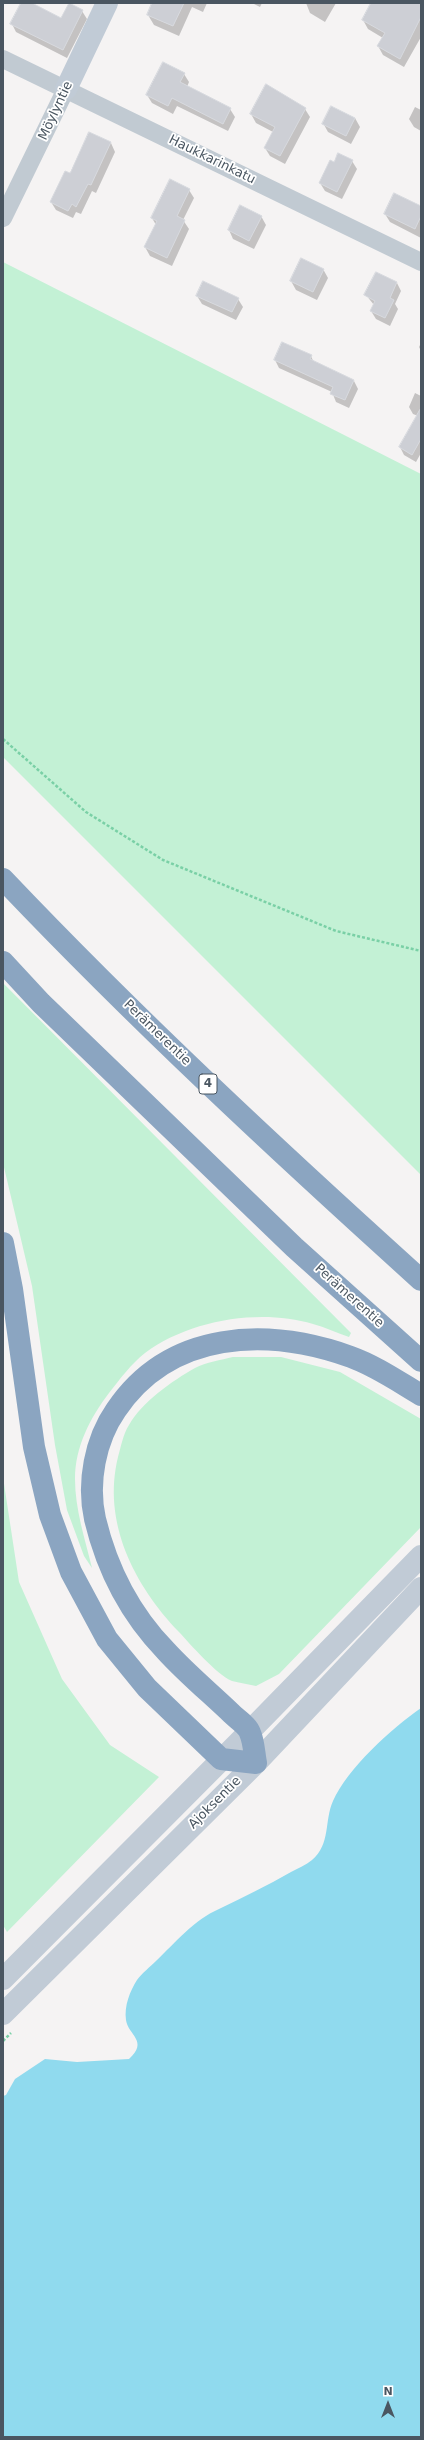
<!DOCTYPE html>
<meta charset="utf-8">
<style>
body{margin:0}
#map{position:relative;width:424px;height:2440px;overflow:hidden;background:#f5f3f3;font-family:"DejaVu Sans",sans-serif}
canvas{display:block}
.frame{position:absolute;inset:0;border:4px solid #4a5661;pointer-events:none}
.north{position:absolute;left:368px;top:2384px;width:40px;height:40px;-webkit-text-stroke:3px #fff;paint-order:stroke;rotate:0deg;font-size:11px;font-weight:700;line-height:16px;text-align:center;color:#4a5661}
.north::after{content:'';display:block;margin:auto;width:14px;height:18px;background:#4a5661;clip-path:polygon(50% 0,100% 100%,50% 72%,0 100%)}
</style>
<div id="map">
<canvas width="424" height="2440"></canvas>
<div class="frame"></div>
<div class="north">N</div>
</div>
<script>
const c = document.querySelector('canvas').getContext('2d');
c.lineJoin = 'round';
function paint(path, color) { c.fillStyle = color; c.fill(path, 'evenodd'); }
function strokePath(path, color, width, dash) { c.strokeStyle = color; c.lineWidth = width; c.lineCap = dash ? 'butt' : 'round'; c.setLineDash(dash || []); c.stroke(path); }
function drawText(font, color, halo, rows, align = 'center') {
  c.font = font + ' "DejaVu Sans",sans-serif'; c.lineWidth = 3.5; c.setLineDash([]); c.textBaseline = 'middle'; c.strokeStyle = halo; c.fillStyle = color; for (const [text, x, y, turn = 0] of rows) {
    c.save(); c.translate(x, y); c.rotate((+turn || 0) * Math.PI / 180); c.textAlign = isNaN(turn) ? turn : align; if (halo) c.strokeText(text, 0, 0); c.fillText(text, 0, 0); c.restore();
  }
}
paint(new Path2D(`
 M3 262 421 474V1175L3 757Z
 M3 983 351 1333 349 1337C337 1333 325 1327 313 1324 260 1308 189 1320 145 1353 131 1364 120 1379 109 1393 90 1418 75 1447 75 1479 75 1509 85 1539 92 1568L84 1556 67 1510 55 1445 32 1286 3 1163Z
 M233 1357H281L340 1372 421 1419V1527L279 1674 256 1686C248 1684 239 1683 232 1681 216 1674 191 1645 179 1632 134 1585 102 1522 118 1457 121 1447 123 1434 129 1425 142 1402 172 1381 195 1368 206 1362 221 1360 233 1357Z
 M3 1477 19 1582 62 1679 110 1745 159 1777 7 1932 3 1925Z`), '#c3f1d5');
paint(new Path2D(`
 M421 1708V2437H3V2096L6 2095 15 2079 45 2059 77 2062 129 2059C149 2041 128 2035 126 2020 124 2006 130 1991 137 1980 142 1973 150 1967 156 1961 176 1942 194 1920 219 1909 243 1897 267 1886 291 1872 298 1868 306 1865 312 1860 331 1844 324 1821 333 1801 347 1769 392 1728 421 1708Z`), '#90daee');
paint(new Path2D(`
 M22 3H30L62 19 82 11 87 19 67 58 16 32 12 24Z
 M153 3H207L203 12 192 7 179 36 154 25 148 15Z
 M252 3H262L260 7Z
 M306 3H336L325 22 310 13Z
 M372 3H421V37L404 67 383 55 378 46 383 38 368 29 363 20Z
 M184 74 189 82 187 87 230 109 235 117 228 131 177 106 173 114 152 103 147 95Z
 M266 85 305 109 310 117 285 164 270 156 265 148 273 132 256 123 251 114Z
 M415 107 421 110V131L414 127 409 119Z
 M355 118 360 127 351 144 328 132 323 123Z
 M90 133 111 143 115 152 96 193 92 191 81 214 76 212 73 218 56 210 51 202 70 175Z
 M352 161 357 169 342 199 325 191 320 183 334 163Z
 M189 190 194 198 183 220 189 229 172 266 150 256 145 247 156 225 152 218Z
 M240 206 261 216 266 225 254 249 233 239 229 230Z
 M421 207V238L390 222 385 214Z
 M323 269 328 278 317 300 296 290 291 281Z
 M397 283 401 291 395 304 398 309 390 326 376 319 371 311 374 305 366 295Z
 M197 296 238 299 243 307 236 320 202 304Z
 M421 343V351L419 347Z
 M311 356 314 363 354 381 358 389 349 408 336 402 332 392 279 368 275 360Z
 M415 393 421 396V453L416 462 404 455 400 447 418 416 413 414 409 407Z`), '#0003');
const building = new Path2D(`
 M21 3H32L61 18 69 3 83 10 63 50 10 24Z
 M152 3H184L173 26 147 15Z
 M371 3H421V17L400 59 377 46 385 33 362 20Z
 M163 62 185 73 180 82 231 108 223 124 172 98 168 106 146 95Z
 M266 84 306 108 280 156 264 148 275 127 250 114Z
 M331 106 355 118 346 136 322 124Z
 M89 132 111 142 91 185 88 184 76 207 72 204 68 211 50 202 65 171 70 173Z
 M338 153 353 160 337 192 319 183 330 160 334 162Z
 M170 179 190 189 177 216 185 220 167 258 144 247 157 221 151 218Z
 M394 193 421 206V216L415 229 384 214Z
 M240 205 262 216 249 241 228 230Z
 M301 258 324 269 313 292 290 281Z
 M376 272 397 282 390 298 394 300 385 318 370 311 375 301 364 295Z
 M203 281 239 298 232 312 196 296Z
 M282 342 312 355 310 359 354 380 345 400 330 394 333 387 274 360Z
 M421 408V439L412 455 399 447Z`);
paint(building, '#cdcfd5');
strokePath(building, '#d7d9de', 1);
strokePath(new Path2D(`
 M3 739 86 812 163 860 336 931 421 951
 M3 2041 11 2033`), '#7ad0a6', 2.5, [3, 2]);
strokePath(new Path2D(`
 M3 59 421 262
 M3 218 66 89`), '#c1cad2', 18);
strokePath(new Path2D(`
 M66 89 107 3
 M3 1979 250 1731 421 1556
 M3 2014 256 1763 421 1588`), '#c1cbd6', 22);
strokePath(new Path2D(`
 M3 879C136 1019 278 1151 421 1280
 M3 962 41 1003 294 1247 421 1361
 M3 1243 12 1289 34 1447 50 1515 71 1572 107 1639 147 1688 221 1759 256 1763C254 1753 254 1742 250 1733 248 1726 237 1719 232 1714 210 1693 186 1673 166 1651 130 1614 107 1569 95 1519 87 1483 95 1440 116 1410 170 1330 267 1327 351 1357 376 1366 399 1382 421 1395`), '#8ba5c1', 22);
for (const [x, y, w] of [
 [208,1084,18]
]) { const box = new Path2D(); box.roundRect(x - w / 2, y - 10, w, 20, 3); c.fillStyle = '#fff'; c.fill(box); strokePath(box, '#4a5661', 1); }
drawText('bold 12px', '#4a5661', null, [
 ["4",208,1084]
]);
drawText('13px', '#4a5661', '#fff', [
 ["Möylyntie",56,111,-65],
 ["Haukkarinkatu",212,160,26],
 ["Perämerentie",157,1033,44],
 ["Perämerentie",349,1296,42],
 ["Ajoksentie",215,1803,-45]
]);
</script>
